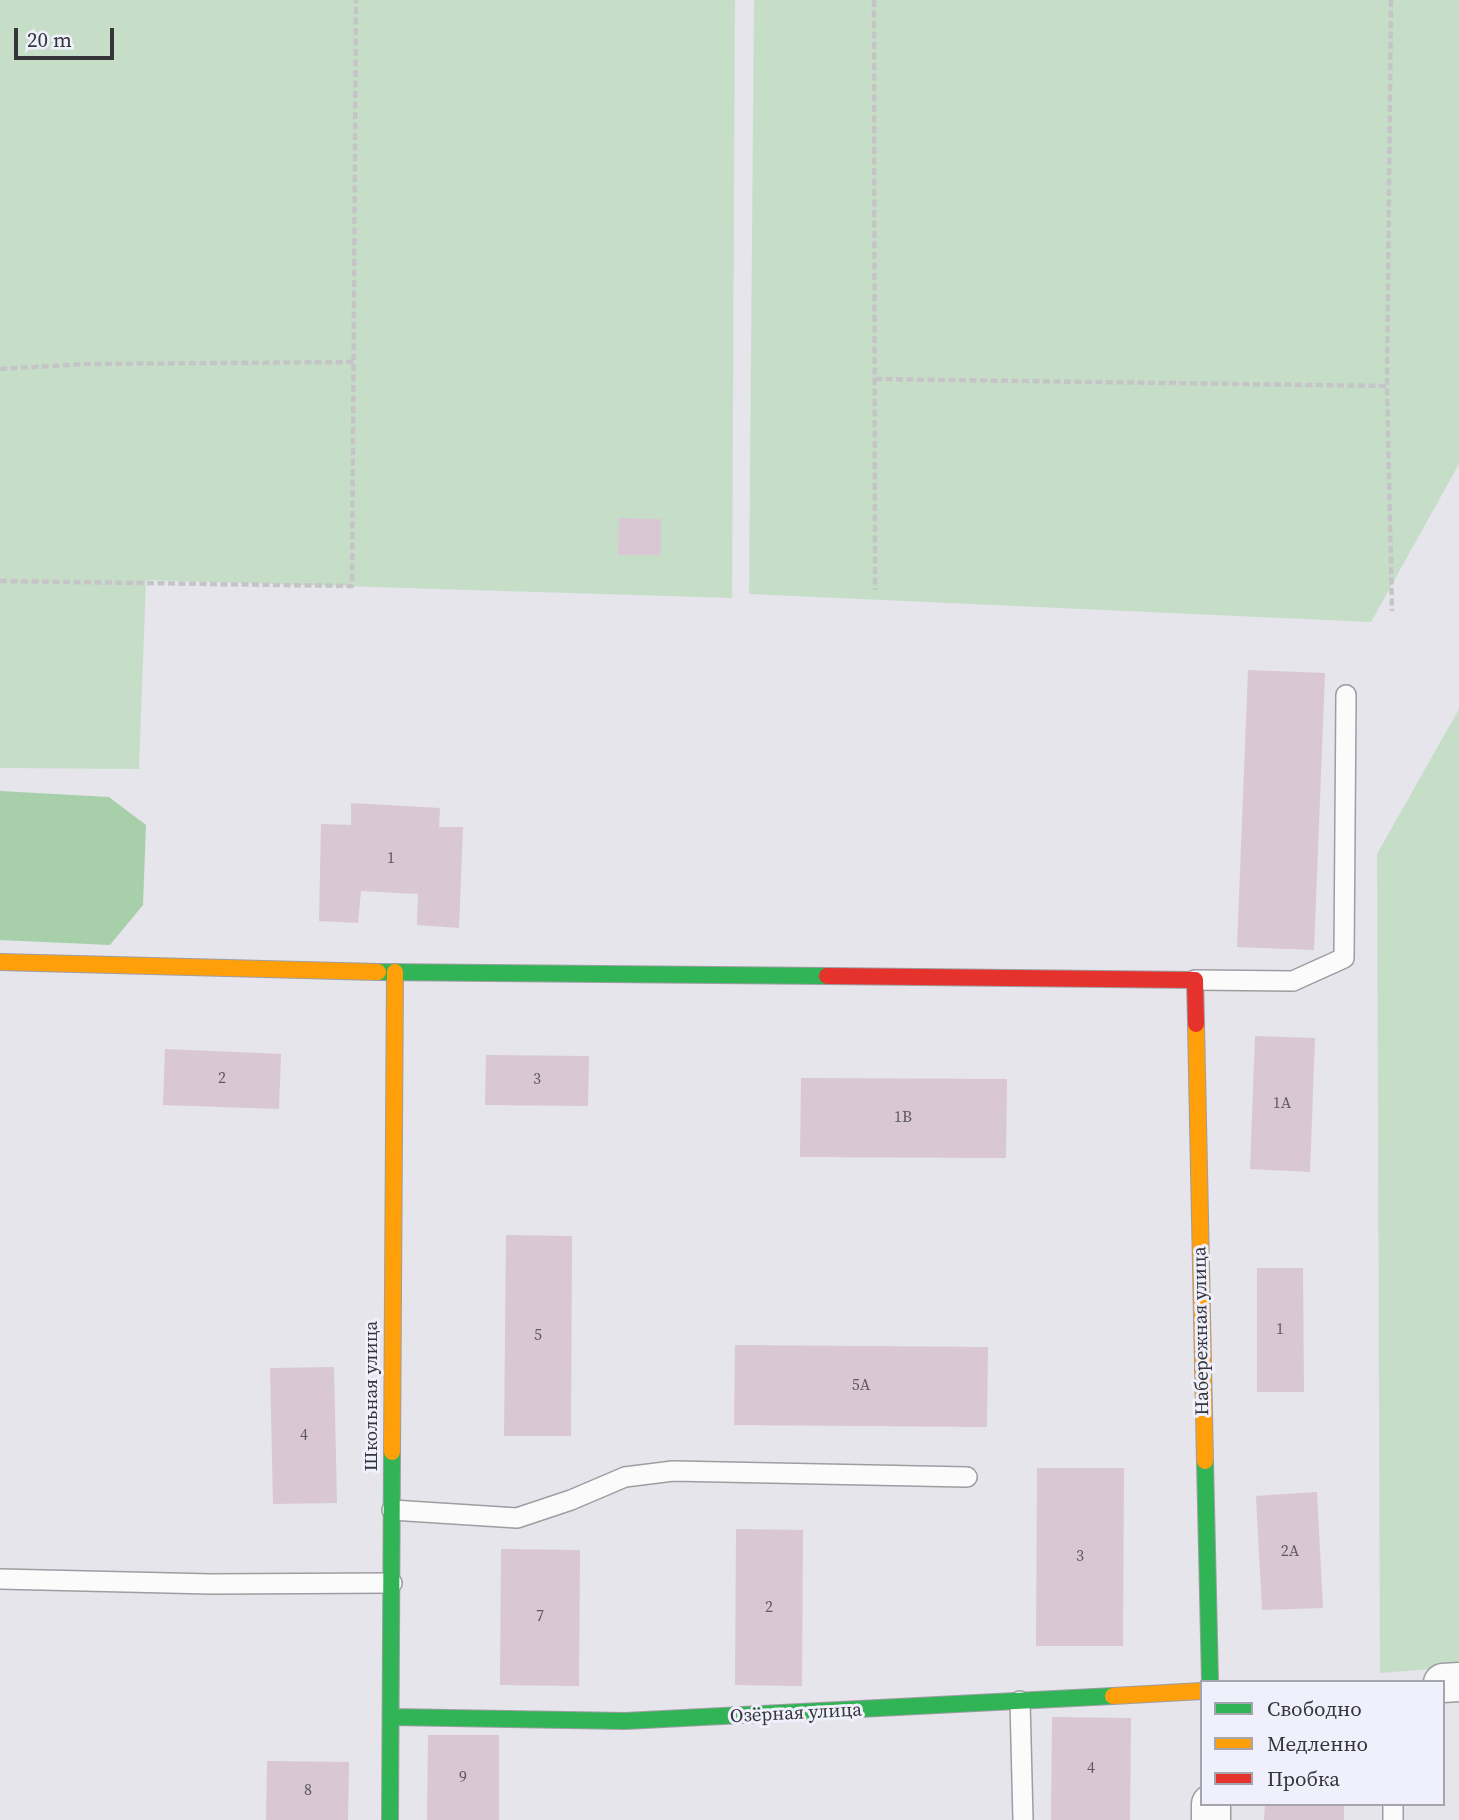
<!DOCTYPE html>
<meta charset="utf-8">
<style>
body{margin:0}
#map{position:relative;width:1459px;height:1820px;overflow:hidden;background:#e5e5eb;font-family:"Source Serif 4",serif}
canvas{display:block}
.legend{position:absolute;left:1200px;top:1680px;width:245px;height:126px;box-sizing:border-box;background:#f0f0fc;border:2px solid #a5a5ae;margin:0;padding:9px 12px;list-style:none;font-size:21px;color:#35353a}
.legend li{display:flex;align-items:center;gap:14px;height:35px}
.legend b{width:35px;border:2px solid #a5a5ae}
.scale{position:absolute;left:14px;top:28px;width:100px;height:32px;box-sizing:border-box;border:4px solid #35353a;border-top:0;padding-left:9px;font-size:21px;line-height:24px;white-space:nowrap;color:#35353a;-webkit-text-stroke:5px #f0f0fc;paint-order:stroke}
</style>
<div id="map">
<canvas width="1459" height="1820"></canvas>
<ul class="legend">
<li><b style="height:9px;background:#30b455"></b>Свободно</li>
<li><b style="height:9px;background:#ff9f0a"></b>Медленно</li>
<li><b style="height:9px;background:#e5322d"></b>Пробка</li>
</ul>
<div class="scale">20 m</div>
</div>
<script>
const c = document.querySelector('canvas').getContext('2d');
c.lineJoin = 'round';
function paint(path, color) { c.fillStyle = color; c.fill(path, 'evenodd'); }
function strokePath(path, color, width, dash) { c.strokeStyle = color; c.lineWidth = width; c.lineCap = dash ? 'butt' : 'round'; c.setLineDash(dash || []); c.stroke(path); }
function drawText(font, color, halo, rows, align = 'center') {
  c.font = font + ' "Source Serif 4",serif'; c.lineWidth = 6; c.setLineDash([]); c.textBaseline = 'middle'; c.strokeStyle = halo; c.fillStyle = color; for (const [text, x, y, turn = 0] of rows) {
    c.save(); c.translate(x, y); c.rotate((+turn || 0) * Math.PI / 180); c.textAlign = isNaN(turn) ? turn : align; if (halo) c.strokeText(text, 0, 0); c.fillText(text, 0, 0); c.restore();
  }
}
paint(new Path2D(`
 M0 0H735L732 598 146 580 139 769 0 768Z
 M754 0H1459V464L1371 622 749 594Z
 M1459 709V1667L1380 1673 1377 854Z`), '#c6dec8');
paint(new Path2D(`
 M0 791 109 797 146 825 143 905 110 945 0 940Z`), '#a7d0aa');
paint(new Path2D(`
 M619 518 661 519V555H618Z
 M1248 670 1325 673 1314 950 1237 947Z
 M351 803 440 808 439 827H463L459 928 417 925 418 894 361 891 358 923 319 921 321 824 351 825Z
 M1255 1036 1315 1038 1310 1172 1250 1169Z
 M165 1049 281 1054 279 1109 163 1105Z
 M486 1055 589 1056 588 1106 485 1105Z
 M801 1078 1007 1079 1006 1158 800 1157Z
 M506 1235 572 1236 571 1436H504Z
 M1257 1268H1303L1304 1392H1257Z
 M735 1345 988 1347 987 1427 734 1425Z
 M334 1367 337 1503 273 1504 270 1368Z
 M1037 1468H1124L1123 1646H1036Z
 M1317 1492 1323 1608 1262 1610 1256 1496Z
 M736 1529 803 1530 802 1686 735 1685Z
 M501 1549 580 1550 579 1686 500 1685Z
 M1052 1717 1131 1718 1130 1820H1051Z
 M428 1735H499V1820H427Z
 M267 1761 349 1762 348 1820H266Z
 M1265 1804H1344V1820H1264Z`), '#d9c7d4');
const lane = new Path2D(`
 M1195 980 1293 981 1344 958 1346 695
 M392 1510 517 1518 571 1500 625 1477 673 1471 967 1477
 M0 1579 211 1584 392 1583
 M1020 1701 1023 1820
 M1393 1820V1804`);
const street = new Path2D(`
 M1443 1683 1459 1682
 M1211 1804V1820`);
const fast = new Path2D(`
 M378 972 827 976
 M1205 1461 1210 1682
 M391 1717 625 1721 1113 1696
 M390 1820 392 1452`);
const slow = new Path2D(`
 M0 962 378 972
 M1196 1024 1205 1461
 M392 1452 395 972
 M1113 1696 1202 1691`);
const jam = new Path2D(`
 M827 976 1195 980 1196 1024`);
strokePath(lane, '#9d9da2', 22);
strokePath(street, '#9d9da2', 41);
strokePath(fast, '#9d9da2', 18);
strokePath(slow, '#9d9da2', 18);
strokePath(jam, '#9d9da2', 18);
strokePath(new Path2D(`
 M874 0 875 590
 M1391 0 1387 386 1392 611
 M0 369 86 364 354 362
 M875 379 1387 386
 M0 581 352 586 356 0`), '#c5c5c8', 4.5, [7, 3.5]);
strokePath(lane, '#fbfbfc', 19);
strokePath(street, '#fbfbfc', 38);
strokePath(fast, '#30b455', 16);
strokePath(slow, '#ff9f0a', 16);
strokePath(jam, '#e5322d', 16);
drawText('16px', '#5e5a60', null, [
 ["1",391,859],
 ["2",222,1079],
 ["3",537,1080],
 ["1А",1282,1104],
 ["1В",903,1118],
 ["1",1280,1330],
 ["5",538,1336],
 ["5А",861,1386],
 ["4",304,1436],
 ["2А",1290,1552],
 ["3",1080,1557],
 ["2",769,1608],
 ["7",540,1617],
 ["4",1091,1769],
 ["9",463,1778],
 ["8",308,1791]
]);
drawText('19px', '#35353a', '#f0f0fc', [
 ["Набережная улица",1202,1331,-91],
 ["Школьная улица",372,1396,-90],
 ["Озёрная улица",796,1714,-3]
]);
</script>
